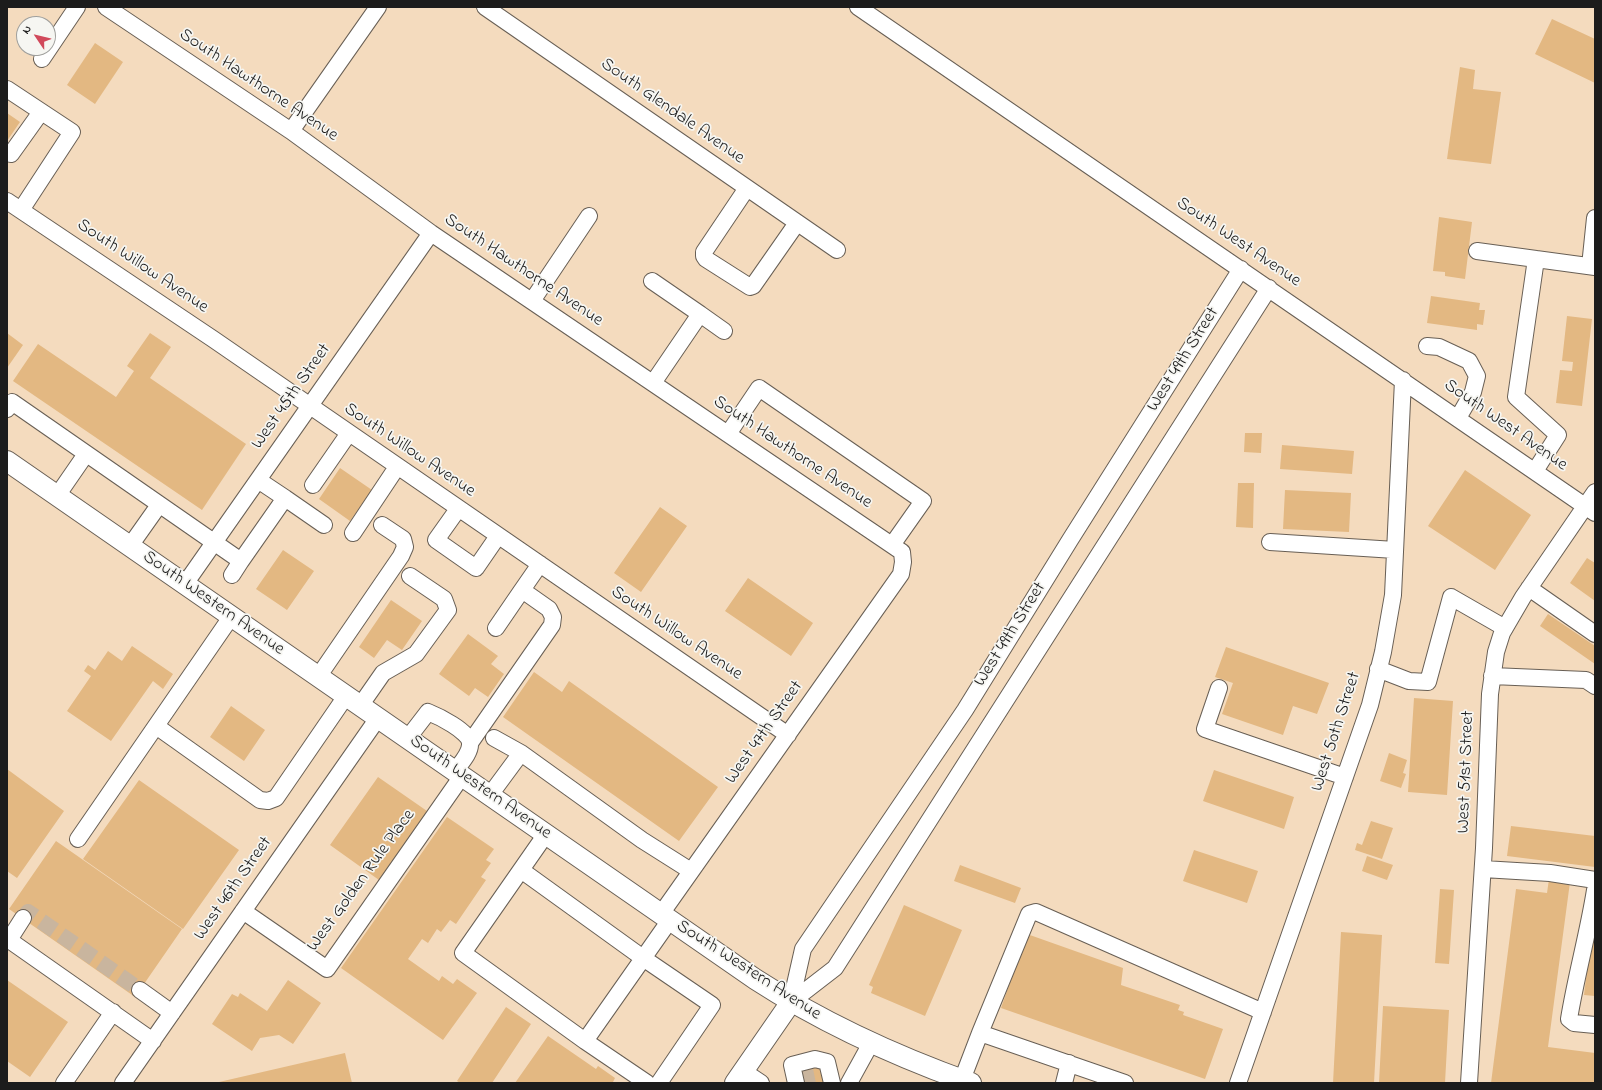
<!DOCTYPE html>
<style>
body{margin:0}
#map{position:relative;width:1602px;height:1090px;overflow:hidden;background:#f4dbbe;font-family:"Indie Flower",sans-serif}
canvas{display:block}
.frame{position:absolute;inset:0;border:8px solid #1c1c1c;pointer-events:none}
.north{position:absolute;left:16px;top:16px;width:40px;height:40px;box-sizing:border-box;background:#f6f6f2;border:1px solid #9f9f9c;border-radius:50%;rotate:305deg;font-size:11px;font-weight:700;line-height:16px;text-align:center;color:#1c1c1c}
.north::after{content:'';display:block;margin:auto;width:14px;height:18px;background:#d1495b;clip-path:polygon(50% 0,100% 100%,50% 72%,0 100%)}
</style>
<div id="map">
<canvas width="1602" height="1090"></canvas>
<div class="frame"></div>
<div class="north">N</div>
</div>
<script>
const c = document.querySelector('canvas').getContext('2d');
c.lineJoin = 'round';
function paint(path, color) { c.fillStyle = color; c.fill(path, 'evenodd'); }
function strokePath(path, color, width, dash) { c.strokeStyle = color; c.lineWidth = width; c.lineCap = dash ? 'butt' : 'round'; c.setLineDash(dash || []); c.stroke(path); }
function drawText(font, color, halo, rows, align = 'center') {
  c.font = font + ' "Indie Flower",sans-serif'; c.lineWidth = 3.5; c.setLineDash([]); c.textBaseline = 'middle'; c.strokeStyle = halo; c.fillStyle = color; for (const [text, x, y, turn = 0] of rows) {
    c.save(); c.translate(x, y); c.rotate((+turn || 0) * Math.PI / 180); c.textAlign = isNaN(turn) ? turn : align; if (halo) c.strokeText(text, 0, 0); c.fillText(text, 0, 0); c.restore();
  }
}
paint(new Path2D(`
 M1552 19 1595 39V83L1535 54Z
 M95 43 123 62 95 104 67 85Z
 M1460 67 1475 70 1473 89 1501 92 1491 164 1447 159Z
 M7 113 20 122 7 141Z
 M1439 217 1472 222 1465 279 1445 276V272L1433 271Z
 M1431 296 1480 303 1479 310H1485L1483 325 1477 324V330L1427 323Z
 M1567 316 1592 319 1582 406 1556 403 1560 370 1572 371 1573 362 1562 361Z
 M7 333 23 345 7 368Z
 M150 333 171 347 150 378 246 444 202 510 13 381 38 344 116 397 134 371 127 366Z
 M1245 433H1262L1261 453 1244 452Z
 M1282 445 1354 451 1352 474 1280 469Z
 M340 468 372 490 350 521 319 499Z
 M1465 470 1531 515 1495 570 1428 526Z
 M1238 483H1254L1253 528 1236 527Z
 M1285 490 1351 493 1349 532 1283 529Z
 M660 507 687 526 641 592 614 573Z
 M283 550 314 571 287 610 256 589Z
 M1587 558 1595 563V601L1570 583Z
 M748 578 813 623 791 656 725 611Z
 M391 600 422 621 402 650 387 640 374 658 359 647Z
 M1548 614 1595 646V664L1540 626Z
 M468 634 498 656 491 664 504 674 488 697 475 688 469 696 439 674Z
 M132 646 173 674 163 689 153 681 111 741 67 711 91 676 84 671 88 665 95 670 108 651 122 661Z
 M1226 647 1329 683 1317 714 1293 706 1283 735 1222 714 1233 683 1215 677Z
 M534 672 562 692 569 681 718 787 679 841 503 717Z
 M1414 698 1453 701 1447 795 1408 792Z
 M231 706 265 730 244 761 210 737Z
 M1389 753 1407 760 1403 773 1406 774 1401 788 1380 781Z
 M7 769 64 811 17 878 7 871Z
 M1214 770 1294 797 1284 829 1203 801Z
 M378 777 427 811 379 880 330 845Z
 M139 780 239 850 183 929 83 859Z
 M447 817 494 849 486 860 491 863 481 877 486 880 456 924 450 920 441 932 437 929 428 943 422 939 408 959 439 981 442 976 453 984 457 979 477 993 443 1040 341 968Z
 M1371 821 1393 828 1382 859 1355 850 1357 843 1362 845Z
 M1511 826 1595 836V867L1507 856Z
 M56 841 182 929 135 997 9 909Z
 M1194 850 1258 871 1247 903 1183 881Z
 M1367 856 1393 865 1387 880 1362 871Z
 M960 865 1021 888 1015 903 954 881Z
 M1549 879 1570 882 1548 1047 1595 1053V1083H1491L1516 889 1547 893Z
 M1440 889 1454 890 1449 964 1435 963Z
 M904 905 962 930 925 1016 871 993 873 987 869 985Z
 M1592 929H1595V996L1584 995Z
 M1341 932 1382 935 1374 1083H1333Z
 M1027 934 1123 968 1121 985 1180 1005 1178 1010 1184 1012 1183 1015 1223 1029 1205 1079 1001 1008Z
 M7 980 68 1022 30 1077 7 1061Z
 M288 980 321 1003 293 1044 279 1035 260 1038 252 1051 212 1024 232 994 238 997 240 993 267 1011Z
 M1383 1006 1449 1010 1445 1083H1379Z
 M506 1007 531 1024 492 1083H460L457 1081Z
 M548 1036 596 1069 598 1066 615 1078 613 1082 614 1083H515Z
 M345 1053 352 1083H219V1082Z
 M821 1064 825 1083H800L797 1069Z`), '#e3b882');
strokePath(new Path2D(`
 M23 918 28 912 140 990
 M799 1080 824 1075`), '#c9b59e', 16, [16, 8]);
const minor = new Path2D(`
 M106 7 291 131 431 233 902 552 903 562 901 574 661 914
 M485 7 837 250
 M858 7 1595 513
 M42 59 77 7
 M7 89 72 132 21 210
 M291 131 378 7
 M11 154 41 112
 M747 188 704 252V256L706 259 750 287 753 286 797 223
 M7 201 213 339 788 735
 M1477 251 1595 267
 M1590 266 1595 218
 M652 281 700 314 653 383
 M532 301 589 216
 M700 314 724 331
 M1427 346 1439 347 1469 361 1477 376 1473 392 1458 418
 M7 409 12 402 241 561 232 575
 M728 434 759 388 923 501 892 545
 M1535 471 1558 435 1516 397 1536 259
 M258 480 285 498
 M313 485 349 433
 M57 496 86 454
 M458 509 436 540 476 568 498 536
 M353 533 397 467
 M1270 542 1395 550
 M130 546 159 505
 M241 561 285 498 324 525
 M185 584 431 233
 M1529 588 1595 634
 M496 628 522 590
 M1378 669 1409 681 1428 682 1451 597 1505 628
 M1492 676 1586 680 1595 686
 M318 677 401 556 405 547 403 539 382 525
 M1219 688 1205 729 1345 777
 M360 706 383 673 416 654 448 610 444 599 410 576
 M156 726 260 800 268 801 276 798 346 696
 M408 738 428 712C438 716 469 731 470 743 471 753 460 764 455 771
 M470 743 552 625 553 617 549 609 522 590 540 564
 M521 753 642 840 691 871
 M490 795 521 753 494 738
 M546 834 463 953 585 1041 670 920
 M78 839 231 617
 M1483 869 1550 873 1595 880
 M521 870 643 958 712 1005 659 1083
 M1595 890C1588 934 1576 976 1569 1019L1574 1023 1595 1025
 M243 911 327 969 462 776
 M23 918 9 940 153 1041
 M140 990 172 1013
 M791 1002 803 949 965 710 1070 540 1241 269
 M791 1002 835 968 1269 288
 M980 1033 1029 914 1036 912 1263 1012
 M585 1041 647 1083
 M743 1071 761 1083
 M962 1080 980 1033 1125 1083
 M64 1083 113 1012
 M123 1083 378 718
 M796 1083 792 1065 815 1059 827 1062 832 1083
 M849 1083 871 1043
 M1064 1083 1069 1063
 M1238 1083 1370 705 1383 652 1393 595 1403 380
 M1469 1083 1484 848 1490 694 1496 652 1502 633 1523 597 1595 492`);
const major = new Path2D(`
 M7 461 755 979C823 1023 895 1056 971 1083
 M735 1083 791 1002`);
strokePath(minor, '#685f55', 18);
strokePath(major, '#685f55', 22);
strokePath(minor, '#fff', 16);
strokePath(major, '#fff', 20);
drawText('18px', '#1c1c1c', '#f6f6f2', [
 ["South Hawthorne Avenue",258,86,34],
 ["South Glendale Avenue",672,112,35],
 ["South West Avenue",1238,243,34],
 ["South Willow Avenue",142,267,34],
 ["South Hawthorne Avenue",523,271,34],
 ["West 49th Street",1184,360,-58],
 ["West 45th Street",292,397,-55],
 ["South West Avenue",1505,426,35],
 ["South Willow Avenue",409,451,34],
 ["South Hawthorne Avenue",792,453,34],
 ["South Western Avenue",213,604,35],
 ["South Willow Avenue",676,634,34],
 ["West 49th Street",1011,635,-58],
 ["West 50th Street",1337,732,-72],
 ["West 47th Street",765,733,-55],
 ["West 51st Street",1467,772,-88],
 ["South Western Avenue",480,788,35],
 ["West Golden Rule Place",362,881,-54],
 ["West 46th Street",234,889,-55],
 ["South Western Avenue",748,971,33]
]);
</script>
